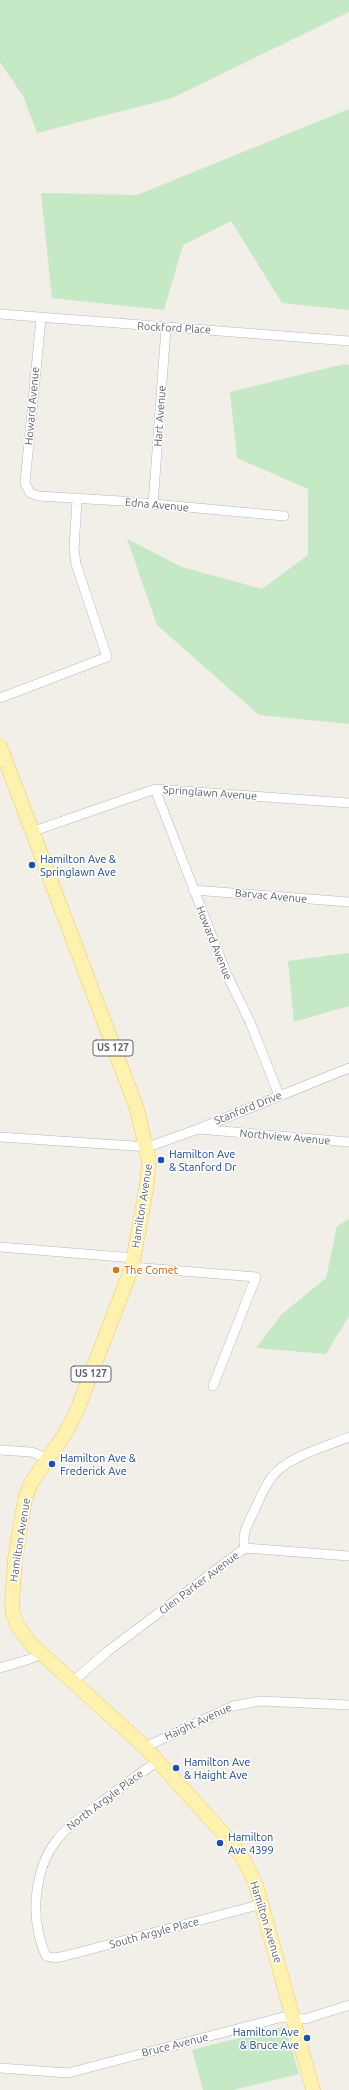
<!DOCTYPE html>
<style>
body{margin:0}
canvas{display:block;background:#f1efe8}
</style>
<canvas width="349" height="2090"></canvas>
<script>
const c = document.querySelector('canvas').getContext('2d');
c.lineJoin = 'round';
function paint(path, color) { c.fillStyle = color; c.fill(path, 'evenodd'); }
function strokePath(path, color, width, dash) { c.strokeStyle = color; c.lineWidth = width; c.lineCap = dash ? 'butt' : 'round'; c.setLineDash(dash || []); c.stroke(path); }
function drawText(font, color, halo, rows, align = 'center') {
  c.font = font + ' Ubuntu,sans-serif'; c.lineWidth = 3; c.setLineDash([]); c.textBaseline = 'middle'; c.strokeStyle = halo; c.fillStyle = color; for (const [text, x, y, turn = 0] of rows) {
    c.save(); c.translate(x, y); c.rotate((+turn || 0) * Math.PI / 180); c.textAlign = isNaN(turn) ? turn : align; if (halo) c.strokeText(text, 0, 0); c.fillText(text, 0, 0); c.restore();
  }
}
paint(new Path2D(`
 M0 0H349V12L172 98 37 133 23 96 0 62Z
 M349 109V310L282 303 231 221 183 245 164 310 52 298 41 193 137 195Z
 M344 364 349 365V724L259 715 157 625 127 539 182 567 262 589 308 555V489L237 458 230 392Z
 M349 953V1006L294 1022 288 961Z
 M349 1219V1316L326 1354 256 1348 282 1314 326 1278 337 1226Z
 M285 2026 299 2074 233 2090H203L192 2050Z`), '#c5e8c5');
const minor = new Path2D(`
 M0 314 349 341
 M41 318 25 483 30 493 38 496 121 501 284 516
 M153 505 166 328
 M0 698 107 657 76 564 74 549 77 500
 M155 789 227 975 250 1022 279 1095
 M31 832 155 789 349 803
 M193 890 349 902
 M199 1129 349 1142
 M0 1137 148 1147 198 1129 349 1068
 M0 1247 134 1258
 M132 1267 256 1277 213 1386
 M0 1450 31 1452 48 1458
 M245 1548C241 1534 248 1524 254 1511 259 1500 264 1488 271 1478 286 1457 325 1447 349 1437
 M0 1668 30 1659 41 1654
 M71 1683 108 1651 245 1548 349 1556
 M145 1747 233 1706 260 1701 349 1705
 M158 1761C139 1774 121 1787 103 1801 63 1829 40 1847 36 1900 35 1920 38 1938 46 1956L54 1958 65 1956 262 1904
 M0 2068 68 2073 283 2017 305 2019 349 2005`);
const primary = new Path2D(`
 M0 746 137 1109 149 1161 147 1184 132 1267 76 1413 63 1437 31 1483 25 1499 15 1559 12 1603 13 1614 17 1625 31 1644 145 1747 233 1844 242 1857 256 1885 313 2090`);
strokePath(minor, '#b5b8bc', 10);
strokePath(primary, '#f2c960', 15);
strokePath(minor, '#fff', 9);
strokePath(primary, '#fff2af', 14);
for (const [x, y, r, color] of [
 [32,865,4,"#1a4fb4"],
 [161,1160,4,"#1a4fb4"],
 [116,1270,4,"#e8710a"],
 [52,1464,4,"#1a4fb4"],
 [176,1768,4,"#1a4fb4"],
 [220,1843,4,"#1a4fb4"],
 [307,2038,4,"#1a4fb4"]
]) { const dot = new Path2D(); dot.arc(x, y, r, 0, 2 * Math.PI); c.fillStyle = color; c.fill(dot); strokePath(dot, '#fff', 1.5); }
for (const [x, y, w] of [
 [113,1048,40],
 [91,1374,40]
]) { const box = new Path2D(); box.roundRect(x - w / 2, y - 8, w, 16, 3); c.fillStyle = '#fff'; c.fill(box); strokePath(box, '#5f6368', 1); }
drawText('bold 10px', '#5f6368', null, [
 ["US 127",113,1048],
 ["US 127",91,1374]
]);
drawText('11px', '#5f6368', '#fff', [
 ["Rockford Place",174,328,3],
 ["Howard Avenue",32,406,-85],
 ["Hart Avenue",160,416,-86],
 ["Edna Avenue",157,505,5],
 ["Springlawn Avenue",210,793,4],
 ["Barvac Avenue",271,896,5],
 ["Howard Avenue",214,943,68],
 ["Stanford Drive",248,1108,-22],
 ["Northview Avenue",285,1137,5],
 ["Hamilton Avenue",142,1206,-81],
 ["Hamilton Avenue",20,1540,-81],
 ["Glen Parker Avenue",199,1583,-37],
 ["Haight Avenue",198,1722,-25],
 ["North Argyle Place",105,1800,-37],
 ["Hamilton Avenue",266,1922,73],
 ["South Argyle Place",154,1933,-15],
 ["Bruce Avenue",175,2045,-14]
]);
drawText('11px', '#164399', '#fff', [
 ["Hamilton Ave &",40,859],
 ["Springlawn Ave",40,872],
 ["Hamilton Ave",169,1154],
 ["& Stanford Dr",169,1167],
 ["Hamilton Ave &",60,1458],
 ["Frederick Ave",60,1471],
 ["Hamilton Ave",184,1762],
 ["& Haight Ave",184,1775],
 ["Hamilton",228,1837],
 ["Ave 4399",228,1850],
 ["Hamilton Ave",299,2032,"right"],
 ["& Bruce Ave",299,2045,"right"]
], 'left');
drawText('11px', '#c56008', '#fff', [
 ["The Comet",124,1270]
], 'left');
</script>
